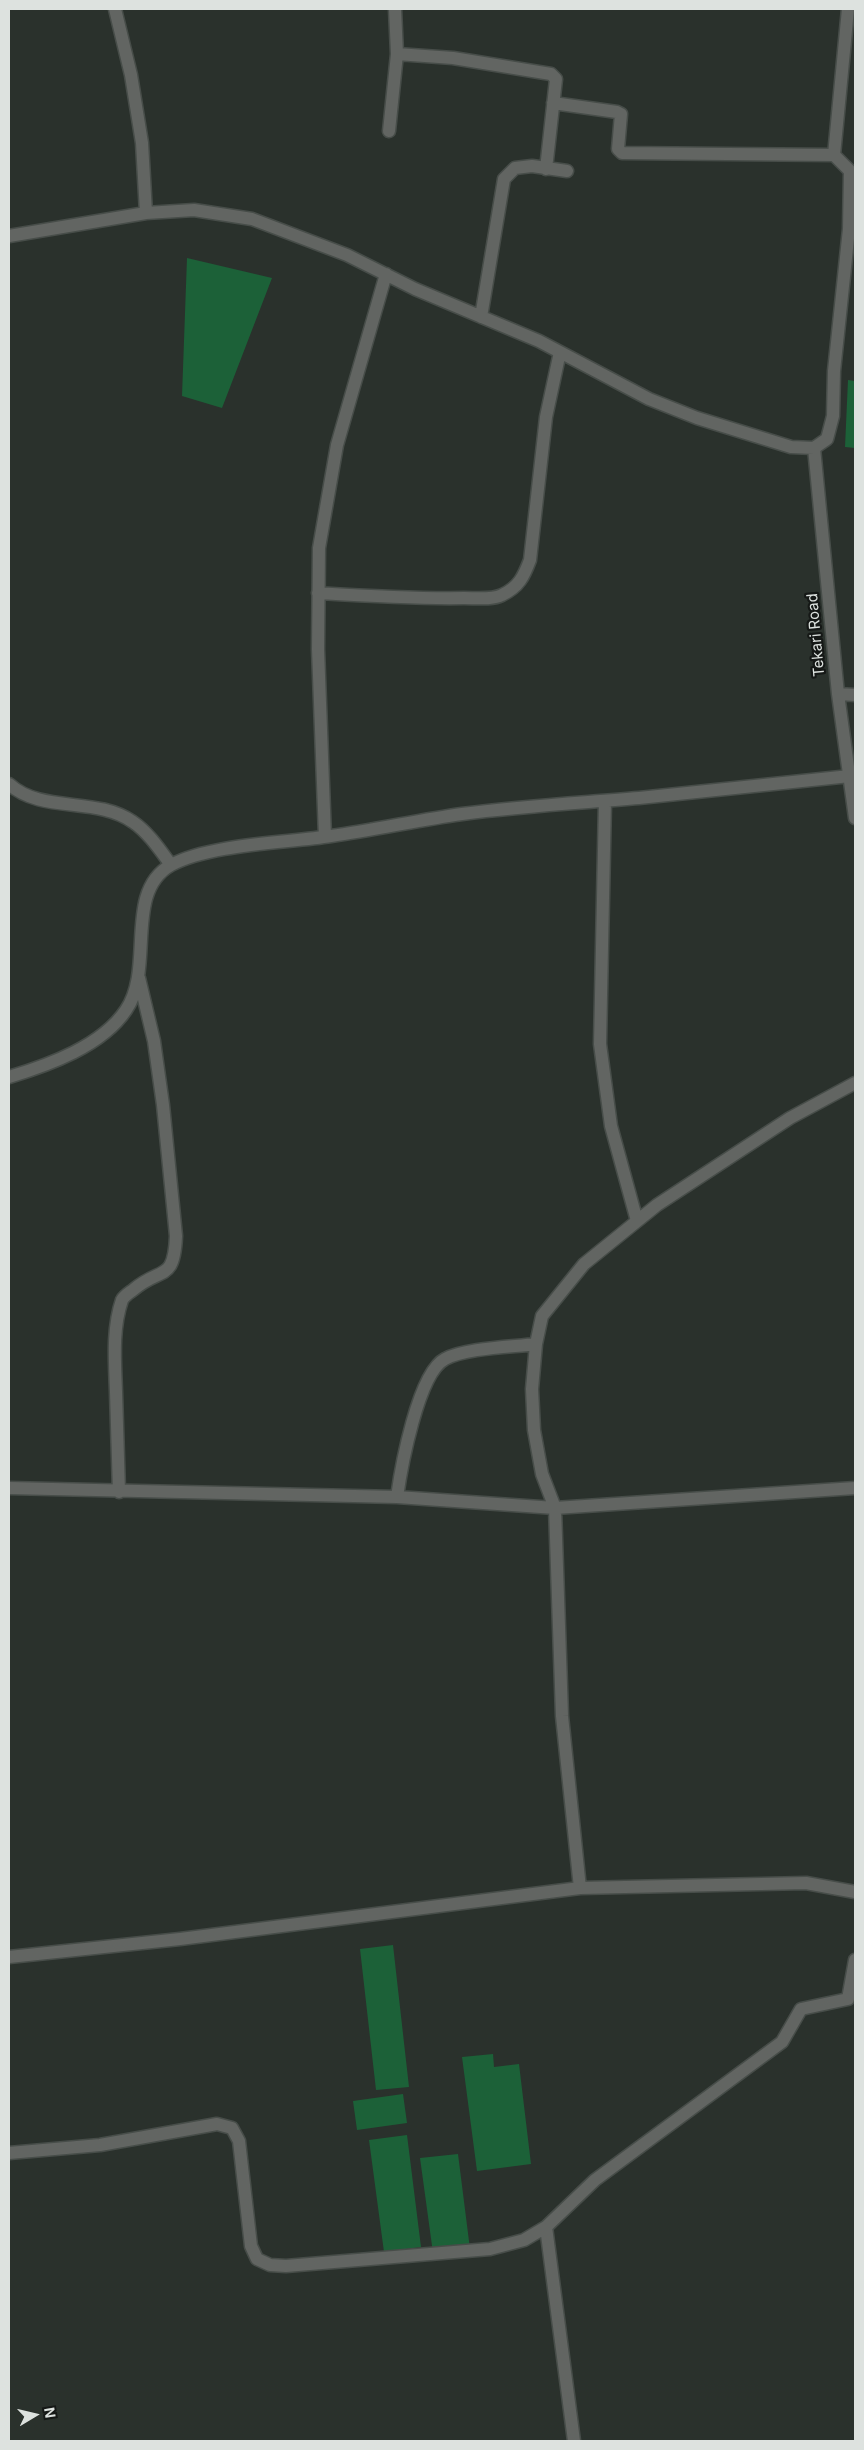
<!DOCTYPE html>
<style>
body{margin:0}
#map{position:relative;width:864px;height:2450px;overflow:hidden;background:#2a312c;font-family:Inter,sans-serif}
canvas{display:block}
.frame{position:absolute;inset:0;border:10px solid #dde2df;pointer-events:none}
.north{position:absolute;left:10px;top:2390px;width:50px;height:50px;-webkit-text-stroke:4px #151816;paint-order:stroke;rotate:81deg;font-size:14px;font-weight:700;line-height:20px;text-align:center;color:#dde2df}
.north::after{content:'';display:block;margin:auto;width:18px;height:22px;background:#dde2df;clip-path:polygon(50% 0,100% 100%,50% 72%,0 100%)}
</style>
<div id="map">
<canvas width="864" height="2450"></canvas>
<div class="frame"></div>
<div class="north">N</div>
</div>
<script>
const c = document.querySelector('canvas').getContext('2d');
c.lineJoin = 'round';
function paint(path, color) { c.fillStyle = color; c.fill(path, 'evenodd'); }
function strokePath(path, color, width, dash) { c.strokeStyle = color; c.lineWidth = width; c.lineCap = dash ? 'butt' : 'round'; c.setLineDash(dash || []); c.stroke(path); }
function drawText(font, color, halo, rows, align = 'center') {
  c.font = font + ' Inter,sans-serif'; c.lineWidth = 4.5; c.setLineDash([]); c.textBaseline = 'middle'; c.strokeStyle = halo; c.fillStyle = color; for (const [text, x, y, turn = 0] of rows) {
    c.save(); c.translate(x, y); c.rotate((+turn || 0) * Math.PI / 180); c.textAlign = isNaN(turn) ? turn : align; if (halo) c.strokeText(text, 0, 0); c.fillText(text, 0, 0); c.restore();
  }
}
paint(new Path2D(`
 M187 258 272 278 222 408 182 396Z
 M848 380 855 381V448L845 447Z
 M393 1945 409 2087 376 2090 360 1949Z
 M493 2054 494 2067 519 2064 531 2164 477 2171 462 2057Z
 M403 2094 407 2123 357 2130 353 2101Z
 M407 2135 421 2247 384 2252 369 2140Z
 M458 2154 470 2249 433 2253 420 2158Z`), '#1c6138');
const street = new Path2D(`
 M115 9 131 75 142 143 146 213
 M397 54 453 58 551 74 556 79 546 169
 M553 103 617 112 621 114 618 149 622 153 834 155
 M389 131 397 54 395 9
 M9 236 146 213 194 210 252 219 347 255 415 289 539 341 649 399 697 418 791 447 814 448 827 439 833 416 834 371 849 229 850 171 834 155 848 9
 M481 317 504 179 515 168 532 166 567 171
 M814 448 838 694 855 818
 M318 593C367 596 415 599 464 598 476 598 492 600 502 595 519 587 524 576 530 560L546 417 560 352
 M838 694 855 695
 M9 784C42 814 96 796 133 822 148 832 160 850 171 865
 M605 801 600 1044 611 1126 637 1221
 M325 837 318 649 319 548 337 445 386 274
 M9 1077C49 1065 102 1046 126 1010 155 968 123 892 171 865 210 844 286 843 331 836 375 830 419 820 462 814 521 806 580 803 639 798 710 791 780 783 850 776
 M9 1488 397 1497 555 1508 855 1488
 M119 1492C118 1458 117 1425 116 1392 115 1362 112 1329 122 1300 124 1296 129 1293 133 1290 161 1266 174 1283 176 1236L163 1105 154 1041 139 978
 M397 1497C401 1468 418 1373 445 1359 465 1348 512 1347 536 1344
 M580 1888 562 1716 555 1508 542 1474 534 1430 532 1389 536 1344 542 1316 584 1264 657 1205 790 1118 855 1083
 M9 1957 180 1939 580 1888 806 1883 855 1892
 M9 2153 100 2145 217 2124 232 2128 239 2141 251 2246 257 2259 270 2265 286 2266 490 2249 524 2240 546 2227 595 2180 782 2042 801 2009 848 1999 855 1960
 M546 2227 574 2441`);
strokePath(street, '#474d49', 15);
strokePath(street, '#626562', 12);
drawText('15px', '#dde2df', '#151816', [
 ["Tekari Road",816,635,-95]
]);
</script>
